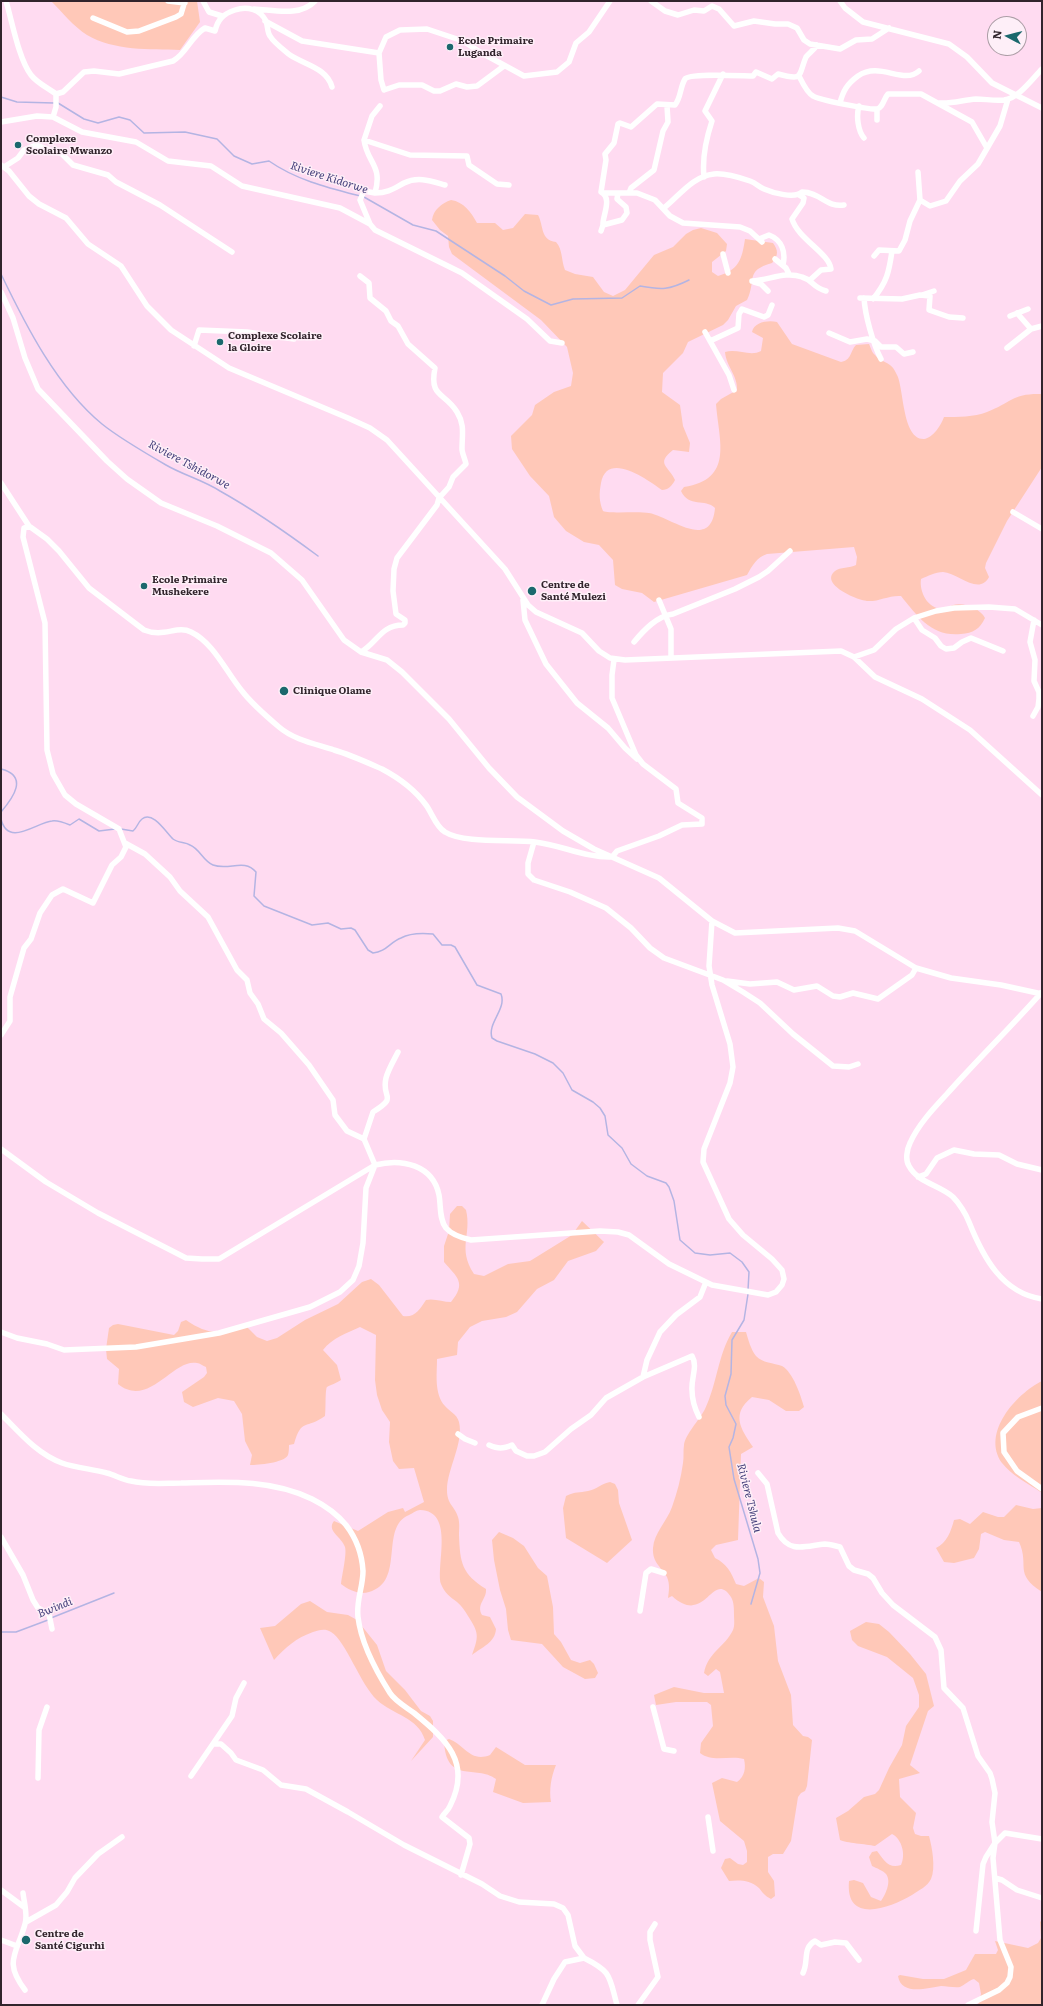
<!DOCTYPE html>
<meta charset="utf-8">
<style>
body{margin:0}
#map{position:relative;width:1043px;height:2006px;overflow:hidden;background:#ffdbf1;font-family:Literata,serif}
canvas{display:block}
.frame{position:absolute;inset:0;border:2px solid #31242c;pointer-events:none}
.north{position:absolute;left:987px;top:16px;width:40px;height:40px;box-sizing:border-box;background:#feeff8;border:1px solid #ac9ea6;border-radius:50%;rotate:277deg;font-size:11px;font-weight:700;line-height:16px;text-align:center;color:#31242c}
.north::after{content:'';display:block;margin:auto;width:14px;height:18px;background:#1b686d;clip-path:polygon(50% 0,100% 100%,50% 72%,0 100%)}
</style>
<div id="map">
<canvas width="1043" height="2006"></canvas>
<div class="frame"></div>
<div class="north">N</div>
</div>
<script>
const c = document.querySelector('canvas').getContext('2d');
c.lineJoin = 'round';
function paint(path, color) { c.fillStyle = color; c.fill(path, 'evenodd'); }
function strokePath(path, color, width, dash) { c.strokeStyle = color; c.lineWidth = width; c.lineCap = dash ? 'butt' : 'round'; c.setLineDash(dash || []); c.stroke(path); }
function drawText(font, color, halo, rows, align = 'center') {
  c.font = font + ' Literata,serif'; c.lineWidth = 3; c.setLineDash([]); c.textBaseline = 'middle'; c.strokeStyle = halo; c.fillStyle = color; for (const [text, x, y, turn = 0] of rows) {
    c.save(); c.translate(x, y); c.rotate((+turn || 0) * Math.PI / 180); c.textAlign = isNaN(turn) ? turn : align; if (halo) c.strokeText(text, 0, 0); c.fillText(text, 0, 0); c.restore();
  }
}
paint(new Path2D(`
 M51 1H197L200 22 180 50C150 49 114 51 87 35 74 27 62 12 51 1Z
 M451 200C464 202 471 212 477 223H495L503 230 513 228 525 214 538 215C544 226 540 240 556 242 563 250 561 260 565 270L575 274 593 277 604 292 613 296 625 290 654 255 673 247 686 234 693 230 701 228 717 233 727 244 726 251 712 262V272L718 276C739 270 742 259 745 239L773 243C778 250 779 255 772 263 744 271 757 280 747 300L736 306 728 320 723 325 688 342 683 353 663 373 662 392 680 405 683 426 690 443 689 452 673 450C655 464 669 466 675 480 672 486 668 490 662 490 648 480 607 450 601 483 599 494 599 501 603 511 611 514 638 511 649 513 671 517 711 552 715 508 705 498 689 508 681 491L684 487C734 479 719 442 716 404L721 399 737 390C738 376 726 366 725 352 737 348 750 357 761 351L763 338 752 332C754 322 768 320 777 322L792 344 841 362C852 360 850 351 856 345L869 344C871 348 872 353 875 355 882 364 891 360 897 375 904 388 902 440 924 439 933 438 941 425 944 417 958 417 974 417 987 412 1012 402 1013 393 1042 394V467L1007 521 986 563 985 568 989 577C979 596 958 573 943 572 935 572 928 576 921 579 919 592 928 610 944 609 947 609 950 606 953 605 963 602 980 608 985 618 980 629 973 633 961 634 932 637 918 617 901 596 889 595 878 602 867 601 857 600 819 584 835 571 840 567 850 568 856 565L857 557 854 547 767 554C757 557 752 566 747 575L654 602 642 593 622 589 615 585 613 560 599 545 584 542 566 531 554 517 549 496 530 476 512 449 511 436 532 415 535 405 554 392 571 386 573 373 567 347 541 320 452 254 449 247 448 236 440 230 432 220C433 210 442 203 451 200Z
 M457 1206H462L466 1210C472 1235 457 1248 474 1274L484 1276 508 1264 530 1261 572 1235 582 1221 604 1242 596 1251 568 1261 554 1280 537 1289 517 1312 506 1317 482 1321 470 1327 458 1342 457 1355 437 1359C437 1374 434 1394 445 1406 449 1411 457 1414 459 1422 464 1443 447 1469 447 1490 447 1505 455 1506 458 1517 460 1523 459 1530 459 1535 460 1563 462 1574 486 1589 487 1599 476 1604 482 1615L490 1617 496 1629C495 1643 482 1647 472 1655 479 1636 479 1633 468 1616 465 1611 462 1606 457 1602 450 1597 444 1592 441 1584 436 1565 455 1511 420 1510 417 1510 413 1513 409 1515 379 1527 406 1582 369 1592 359 1595 349 1590 341 1584 342 1575 347 1554 345 1547 342 1537 326 1531 334 1521L358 1531 388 1512 403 1508 405 1512 424 1502 414 1468 399 1469 393 1461 389 1442 390 1422 382 1410 377 1395 375 1380 376 1335 360 1327C347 1333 332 1338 323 1350L337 1365 341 1380C337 1383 330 1385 327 1387 325 1389 326 1410 325 1416 306 1430 302 1417 294 1444L289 1445C289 1447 289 1452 288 1455 284 1463 258 1465 250 1465L252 1455 245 1441 242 1414 234 1401 218 1398 193 1407 184 1402 182 1392 204 1377 207 1373 206 1367C203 1366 200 1363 197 1363 173 1358 149 1409 118 1384L119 1369 107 1359 106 1349 109 1328 113 1325 118 1324 174 1335 178 1331 181 1322 186 1320C211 1337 218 1332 245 1325L257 1337 267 1341 277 1338 305 1320 338 1304 362 1282 371 1279 379 1285 403 1316C415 1318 420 1309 426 1300 434 1298 443 1302 451 1302 467 1283 457 1277 444 1262V1246L449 1231 450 1214Z
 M732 1332H746C748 1339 751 1350 756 1356 762 1363 774 1363 782 1366 793 1372 801 1396 804 1407L799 1411H786L769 1400 752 1397C731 1414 740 1428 753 1447L741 1454 738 1540 716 1545 711 1550 715 1558C727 1564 731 1572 736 1584L744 1586 759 1578 764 1582 763 1597 774 1626 778 1661 791 1695 793 1725 803 1736 808 1737 812 1740 807 1786 805 1791 801 1793 798 1797 791 1841 783 1854H773L768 1857V1872L774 1881 775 1896 771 1899C765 1896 763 1893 759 1888 750 1880 740 1880 729 1881L721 1868 725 1859 730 1858 738 1864 743 1865 747 1862V1851L744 1841 720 1821 712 1783 722 1778 737 1782C745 1776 746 1768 744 1759 729 1755 713 1763 700 1753L701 1743 713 1726 711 1705 707 1702H676L656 1705 654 1695 674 1687 704 1693H724L720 1672 716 1669 708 1676 704 1673C708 1652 725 1647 733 1630 735 1626 734 1619 734 1615 734 1609 734 1602 731 1597 712 1569 706 1627 672 1596L668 1598C669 1591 670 1584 667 1577 661 1567 652 1562 653 1548 654 1533 667 1521 672 1507 677 1493 681 1478 683 1463 684 1457 683 1451 684 1445 685 1435 700 1419 705 1409 717 1384 718 1355 732 1332Z
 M1042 1381V1493C1029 1484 1011 1475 1002 1463 981 1433 1016 1394 1042 1381Z
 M610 1482 615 1484 618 1490 619 1503 632 1540 607 1563 566 1538 563 1508 566 1496C576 1491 579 1493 588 1491 596 1490 602 1483 610 1482Z
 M1016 1505 1033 1509 1042 1508V1592C1013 1573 1030 1566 1019 1542L1004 1540 985 1532 981 1534 979 1549 974 1558 954 1563 944 1562 936 1548C947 1543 951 1531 954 1520L960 1519 970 1524 983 1512 998 1517H1004Z
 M499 1532 513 1538 524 1546 538 1568 547 1576 553 1607 554 1634 561 1642 571 1660 580 1663 590 1660 594 1664 598 1673 595 1678 585 1679 563 1667 542 1644 511 1640 508 1630 506 1609 500 1590 494 1560 492 1540Z
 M310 1601 327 1612 348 1615 357 1620 377 1645 386 1671 405 1690 421 1711 430 1716 433 1721V1737L411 1761 425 1740C418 1717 393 1715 377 1700 360 1684 346 1641 331 1632 325 1628 319 1630 313 1632 296 1638 286 1647 274 1660L260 1628 275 1626 301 1604Z
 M866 1622 879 1624 889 1632 910 1654 926 1674 934 1706 928 1711 910 1765 920 1773 899 1779 900 1797 916 1813 913 1828 915 1834 921 1836H929C932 1847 936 1868 931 1879 927 1887 919 1890 912 1895 890 1908 845 1925 849 1881L854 1880 863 1883 871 1897 881 1901C885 1895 892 1882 886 1874 884 1871 876 1868 872 1866L869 1857 872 1852 877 1851C884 1860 888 1869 901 1865 906 1855 902 1839 892 1834L875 1846C866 1844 846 1843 840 1840L836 1818 848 1811 864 1797 875 1794 879 1790 889 1768 902 1745 906 1726 919 1707V1695L913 1678 887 1657 858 1646 852 1640 850 1631Z
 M449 1739C464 1744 470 1763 490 1755L496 1747 525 1765H556C551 1777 549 1790 551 1802L523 1803 493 1792 496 1779C476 1764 446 1785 444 1741Z
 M1042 1920V2005H978L981 1994 979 1983 974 1979C969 1980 965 1985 960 1987 955 1988 947 1986 941 1986 927 1988 901 1996 898 1976L900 1975 923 1979H944L966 1970 975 1954H996L998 1950 995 1941 1028 1948 1038 1943 1041 1938 1040 1922Z`), '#ffc8b8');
strokePath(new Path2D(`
 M1 97 17 102 54 103
 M58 103 84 119 98 123 119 117 130 120 144 133 185 132 217 139 234 156 252 164 269 161C296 180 329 188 360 196
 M364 197 413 225 436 231 505 276 524 291 551 305 573 299 622 298 640 286C662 290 669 290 689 280
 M1 274C26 326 57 387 102 424 118 437 147 454 166 465 183 475 203 480 220 491 254 510 287 533 318 556
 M1 769C29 776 13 798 1 812
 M1 819C8 848 37 822 52 821 57 820 65 823 70 825L79 819 99 831 115 829
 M121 829 133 831C137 828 138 822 142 819 153 810 167 834 173 839 178 843 185 842 190 845 200 849 203 861 213 865 229 871 244 858 256 872L254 896 264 906 312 925 328 923 341 929 351 928 355 930 368 950 373 953C386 952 390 942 401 938 410 933 423 933 433 934L442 945H451L455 947 477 985 501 994C507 1009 487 1023 492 1038L497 1041 535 1054 553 1063 563 1073 572 1090 593 1102 600 1108 605 1116 608 1135 622 1148 631 1164 647 1176 666 1183 669 1187 674 1201 680 1240 695 1253 710 1255 730 1253 742 1262 749 1272 748 1290
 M748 1294 744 1320 732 1340 731 1374 725 1396 726 1405 736 1424 733 1438 729 1447 734 1479 758 1559 760 1573 751 1604
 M51 1618 114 1593
 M1 1632H16L48 1620`), '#b4b4e3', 1.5);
strokePath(new Path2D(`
 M168 1 185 3
 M203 1 209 12 222 16
 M651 1 665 11 678 15 694 10 704 11 712 6 719 9 734 26 754 21 775 24H788L797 28 804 40 810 44 840 49 856 40 872 39 889 28
 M840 1 845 8 863 22 949 44 967 57 992 83 1042 108
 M254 9C274 10 300 17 315 1
 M93 18 127 32 139 31 176 17 181 14 185 1
 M265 21 302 41 379 53 381 80 384 90 399 85H422L434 91H440L456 84 467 87 477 86 504 66
 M379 53 386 37 400 30 427 29 463 41 480 52 524 76 557 72 569 62 576 43 589 32 610 1
 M799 76C802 82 807 93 813 96 819 100 870 110 877 109 883 108 884 98 888 94H921L972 122 987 148
 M56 94 63 92 84 72 94 71 119 74 173 61C187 53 191 36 205 28L215 31C218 19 223 14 235 10 247 6 260 9 266 21 268 26 267 32 270 36 274 43 284 50 290 55 305 65 327 68 332 87
 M840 103C843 91 847 84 858 76 880 61 903 85 919 71
 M939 103C952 104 963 100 976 99 985 99 994 101 1004 100 1019 98 1032 79 1042 69
 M380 106 372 116 364 140C367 163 383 165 375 193L364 191 360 200 370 224 375 230 462 273 527 319 550 341 562 343
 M859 106C856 116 858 131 864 138
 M877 109V120
 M53 117 82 132 136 142 168 161 211 166 242 186 340 208 370 224
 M1 122 37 116 53 117 56 107V94C48 88 37 83 31 75 19 60 12 21 6 1
 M364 140 410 155 467 156 469 165 497 184 509 185
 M1 165 9 171 29 196 39 204 66 218 88 244 121 266 147 306 171 330 229 368 348 418 370 428 387 440 505 569 528 605 536 612 582 633 599 651 610 658 625 660 841 651 854 657 875 677 922 699 970 730 1042 795
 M4 167 18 158 24 150 36 145 62 154 73 165 108 175 116 182 160 205 232 252
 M918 172 920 200 930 206 946 201 960 181 978 164 1000 126 1008 99
 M704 177C702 158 706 139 712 121L705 111 723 74
 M375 193C388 193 393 189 404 183 418 176 431 181 445 185
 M604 193H637L655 200 670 216 683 223 740 227 750 231 762 242
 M629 193 631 188 654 170 663 131 668 122 667 106
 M799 195 804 198 803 203 792 219C798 239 829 253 831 269L821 270 810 280
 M664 208C680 195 693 176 714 174 724 173 741 178 750 181 756 183 759 187 764 189 773 193 795 199 802 192 820 192 827 208 844 205
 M603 225C602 217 613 198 601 192L606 160 605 154 614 143 618 124 620 123 631 127 657 104 675 105C681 98 680 87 685 79 689 73 743 76 753 76L756 72 772 79 778 74C804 81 798 76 806 57 809 53 814 50 817 45
 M601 231 603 225 622 220 627 213 626 207 617 199 618 193
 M759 239 769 235C782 240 786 252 783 265
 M723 254 728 273
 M874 256 879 250 899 251 905 240 910 221 920 200
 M775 259 786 268 789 274
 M360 276 369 283 370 298 386 311 391 321 398 326 408 344 435 368C429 398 445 392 457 412 465 425 462 434 462 449 462 453 465 459 466 464L453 477 449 487 439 498 437 505 397 558 394 569 393 591 396 614 405 620V623L403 625C381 625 377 643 361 652
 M752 281C770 280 785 271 802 277 813 280 812 287 826 291
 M754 282 761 284 768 291
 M1 292 13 318 25 358 38 389 107 461 127 479 161 503 217 526 271 553 302 580 344 640 361 652 387 660 402 672 449 719 489 768 517 797 563 831 594 849 659 878 712 921 735 933 838 928 855 931 916 968 951 978 1001 985 1042 994
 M922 295 934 291
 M860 298 902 299 920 295 930 296 929 310 949 317 963 318
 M864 298C865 315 873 344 881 359
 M873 299C887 282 889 272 892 251
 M1017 313 1031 329 1042 326
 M1010 316 1028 309
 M705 332 729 375 734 390
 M829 333 850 342 867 339 875 341 881 347H896L904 354 913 352
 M710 341 738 328 739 314 742 309 764 317 768 315 772 305
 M194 346 199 330 247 332 294 339
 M1007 348 1031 329
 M1 483 29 526 47 539 59 551 89 588 144 630C164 638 177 625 191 632 214 643 226 672 242 691 252 704 266 716 279 727 294 740 316 744 334 750 351 755 366 762 382 769 399 778 415 790 426 805 432 813 436 827 445 832 464 844 512 839 535 842 561 845 586 858 612 857L617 851 659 836 682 825 702 824V818L678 803 676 789 643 764 636 755 612 698V675L614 660
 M1013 512 1042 529
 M523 600 525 620 546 664 577 703 608 728 625 748 637 759
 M659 600 671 629V658
 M914 618 922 630 935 638 941 646 946 649 954 648 962 642 971 638 1003 651
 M634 642C644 630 657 616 673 614L735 589 759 577 768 571 790 551
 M854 657 874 650 896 629 914 618 936 611 954 608 989 607 1015 609 1042 625
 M1033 716 1038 707 1039 699V692L1034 681 1035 660 1030 642 1034 620
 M534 842 528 863V874L534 880 570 892 606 908 631 928 650 948 664 958 723 980 743 992 760 1003 793 1034 833 1066 849 1067 858 1064
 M727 981 750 984 777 982 794 990 817 986 833 996 840 997 853 993 878 999 912 975 916 968
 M1041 993C1010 1028 977 1060 946 1095 933 1109 918 1125 910 1143 907 1149 905 1160 909 1166 918 1183 940 1185 953 1197 959 1203 966 1214 969 1222 983 1257 1002 1293 1042 1299
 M1 1035 10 1021V997L24 948 31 939 40 913 52 895 63 889 93 903 112 865 121 857 126 847 119 829 76 804 65 795 53 774 47 750 45 623 23 537 24 528 29 526
 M364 1139 373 1112C399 1096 381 1099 386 1078 388 1070 394 1060 398 1052
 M1 1149 46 1182 98 1213 186 1258 202 1259H219L375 1165C402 1158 433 1165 439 1195 441 1205 439 1219 446 1228 452 1235 462 1238 471 1240L600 1231 618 1232 629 1235 669 1264 712 1285 768 1295 776 1292 782 1285 784 1279 782 1270 772 1259 743 1235 729 1219 703 1162 704 1149 730 1083 733 1067 730 1044 712 985 709 966 712 921
 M918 1177 926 1174 937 1158 954 1150 974 1154 999 1155 1017 1164 1042 1170
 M1 1332 17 1338 47 1344 64 1350 136 1347 219 1333 310 1307 340 1292 353 1280 359 1266 363 1243 366 1188 375 1165 364 1139 347 1131 335 1115 333 1100 309 1065 281 1033 264 1019 258 1004 250 993 247 980 237 970 208 917 180 891 170 877 145 854 125 843
 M643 1377 692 1356C698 1366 691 1378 692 1390 692 1400 695 1409 699 1417
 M1042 1408 1018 1417 1003 1433 1004 1452 1017 1471 1042 1489
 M1 1414C19 1432 37 1454 62 1463 76 1468 93 1469 107 1473 115 1475 123 1480 131 1481 147 1485 165 1483 181 1483 226 1482 270 1479 312 1499 324 1505 337 1514 346 1525 356 1538 362 1554 363 1571 363 1587 356 1601 358 1617 361 1643 376 1671 390 1693 395 1701 406 1707 414 1713 446 1739 472 1763 450 1806 448 1811 444 1813 442 1817L469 1838 470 1844 461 1875
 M458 1434 465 1439 475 1443
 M489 1445C498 1449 503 1449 512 1445L516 1451 527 1456H534L545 1452 571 1429 591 1415 606 1398 643 1377 647 1360 660 1332 676 1315 700 1297 706 1282
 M758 1473 767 1484 778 1533C790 1554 805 1546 825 1544 830 1544 835 1546 840 1547L849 1566 854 1570 868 1574 873 1578 882 1593 893 1605 935 1637 941 1650 944 1688 963 1708 978 1756 990 1773 992 1779 995 1793 992 1822 995 1843 986 1857 983 1864 976 1931
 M1 1537 23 1575 33 1600 38 1608 49 1614 52 1629
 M640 1611 646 1573 651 1569 664 1573
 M653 1707 664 1749 674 1751
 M214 1744H221L231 1753 236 1760 263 1770 281 1785 306 1789 348 1812 404 1845 482 1884 500 1896 519 1902 554 1904 563 1908 568 1915 575 1946 584 1958
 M191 1776 232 1716 236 1698 244 1683
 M38 1778 39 1730 47 1707
 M708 1817 713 1851
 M995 1878 1002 1880 1017 1890 1042 1898
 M1 1890 24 1907
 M23 1893C24 1902 28 1915 25 1924 17 1954 3 1961 25 1990
 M26 1922 56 1905 67 1892 75 1878 98 1854 122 1837
 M1 1940 17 1946
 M803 1973C809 1961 802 1948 815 1941L821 1945 835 1942 846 1943 859 1960
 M542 2005 554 1979 565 1962 584 1958C612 1972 609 1976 617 2005
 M638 2005 658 1977 650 1940V1932L655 1924
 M968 2005 999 1990 1007 1983 1010 1977 1011 1967 1000 1940 993 1858 995 1843 1005 1833 1042 1839`), '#fff', 5.5);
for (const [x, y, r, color] of [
 [450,47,4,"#1b686d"],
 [18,145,4,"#1b686d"],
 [220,342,4,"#1b686d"],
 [144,586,4,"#1b686d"],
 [532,591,5,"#1b686d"],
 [284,691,5,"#1b686d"],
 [26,1940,5,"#1b686d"]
]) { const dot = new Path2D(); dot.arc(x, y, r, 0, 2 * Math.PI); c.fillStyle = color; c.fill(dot); strokePath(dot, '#feeff8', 1.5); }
drawText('bold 10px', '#31242c', '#feeff8', [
 ["Ecole Primaire",458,41],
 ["Luganda",458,53],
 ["Complexe",26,139],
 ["Scolaire Mwanzo",26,151],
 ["Complexe Scolaire",228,336],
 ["la Gloire",228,348],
 ["Ecole Primaire",152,580],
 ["Mushekere",152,592],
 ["Centre de",541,585],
 ["Santé Mulezi",541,597],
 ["Clinique Olame",293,691],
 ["Centre de",35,1934],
 ["Santé Cigurhi",35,1946]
], 'left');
drawText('italic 11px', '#45407b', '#feeff8', [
 ["Riviere Kidorwe",329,178,18],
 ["Riviere Tshidorwe",189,465,28],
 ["Riviere Tshula",749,1498,76],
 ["Bwindi",55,1608,-22]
]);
</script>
